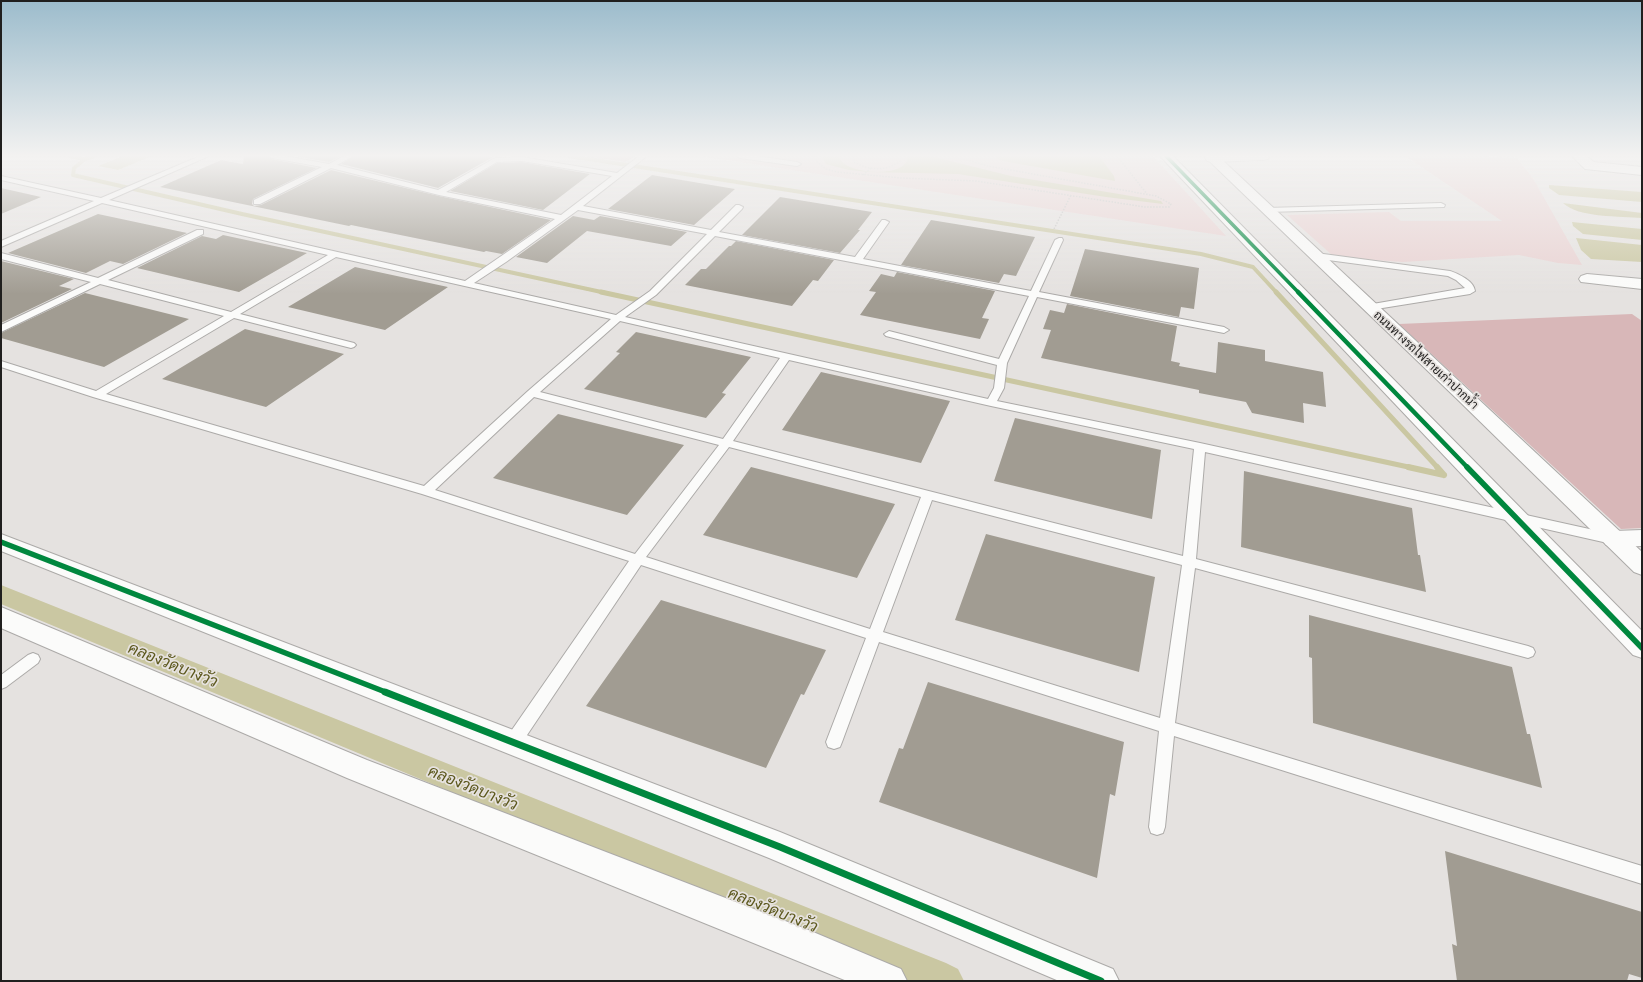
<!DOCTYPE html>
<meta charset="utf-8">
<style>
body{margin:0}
#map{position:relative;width:1643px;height:982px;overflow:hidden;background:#e5e2e0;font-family:Lato,sans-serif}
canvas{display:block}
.frame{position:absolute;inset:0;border:2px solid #201f1e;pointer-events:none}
</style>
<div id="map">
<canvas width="1643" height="982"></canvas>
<div class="frame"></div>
</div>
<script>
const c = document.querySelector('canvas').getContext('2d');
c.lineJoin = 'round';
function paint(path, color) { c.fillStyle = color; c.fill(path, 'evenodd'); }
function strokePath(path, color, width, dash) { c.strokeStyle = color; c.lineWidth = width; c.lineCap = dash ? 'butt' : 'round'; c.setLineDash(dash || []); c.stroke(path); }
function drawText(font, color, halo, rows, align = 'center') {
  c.font = font + ' Lato,Sarabun,sans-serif'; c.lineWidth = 3.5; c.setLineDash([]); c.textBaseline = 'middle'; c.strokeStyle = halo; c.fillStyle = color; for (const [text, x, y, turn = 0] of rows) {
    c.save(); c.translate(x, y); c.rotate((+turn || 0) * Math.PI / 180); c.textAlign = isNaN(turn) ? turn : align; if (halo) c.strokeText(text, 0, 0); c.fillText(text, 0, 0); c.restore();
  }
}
paint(new Path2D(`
 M699 156H1153L1226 236Z
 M1405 156H1482L1517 158 1534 180 1582 265 1558 263 1519 255 1403 262 1359 259 1332 255 1287 215 1389 212 1401 221H1502Z`), '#e9d2d2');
paint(new Path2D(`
 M584 156H636L625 162Z
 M1632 314 1642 321V528L1621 529 1399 324Z`), '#d8b7b8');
paint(new Path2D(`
 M123 156H152L118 170 98 166Z
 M822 156H842L839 157C845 176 911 178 907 156H930L1011 176 1161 201 1163 204 1106 197 958 174 870 172 849 170 826 164Z
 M997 156H1099L1114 176 1115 181 1003 161 996 158Z
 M1549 185 1642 192V202L1559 195 1549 188Z
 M1563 203 1642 213V218C1621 216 1578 218 1563 203Z
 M1572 222 1642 229V240L1583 234 1573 226Z
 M1576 238 1642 245V262L1591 259 1581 250Z`), '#cac7a2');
strokePath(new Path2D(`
 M70 156 85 159 74 168 73 175 242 214 606 293
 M569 156 1201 254 1253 267 1277 293
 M85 159 94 156`), '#cac7a2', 4);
strokePath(new Path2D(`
 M601 292 1413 468
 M1276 292 1438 468`), '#cac7a2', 5);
strokePath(new Path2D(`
 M1408 467 1444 475
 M1437 467 1444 475`), '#cac7a2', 6);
paint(new Path2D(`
 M1 585 946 963 958 969 964 981H904L1 604Z`), '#cac7a2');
paint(new Path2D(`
 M244 156H268L272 159 317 168 253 199 252 204 254 206 261 205 331 170 439 196 551 220 502 254 486 251 484 252 351 225 349 226 160 187 221 160 243 164Z
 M294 156H341L329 162Z
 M354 156H488L493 157 438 188 341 164Z
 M522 162 590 174 543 210 450 191 497 163Z
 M652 175 735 189 694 225 608 209Z
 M1 188 41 197 1 214Z
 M780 197 872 212 858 230H860L840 253 742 235Z
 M98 214 187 233 123 264 110 261 86 273 8 253Z
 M573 216 594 220 600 216 687 232 671 246 587 231 547 263 516 257Z
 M931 220 1035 237 1016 276 1004 274 999 283 901 265Z
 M223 235 307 253 239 292 137 268 202 236 216 239Z
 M736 241 834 260 818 281 813 280 792 306 685 285 701 269H706L729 246H731Z
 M1085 249 1199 268 1194 309 1181 307 1179 317 1070 296Z
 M1 261 74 279 59 286 72 289 1 323Z
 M355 267 448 287 385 330 288 307Z
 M897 272 995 291 982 318 989 319 980 339 860 315 876 292 869 291 881 274 894 277Z
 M85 293 189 319 104 367 1 338V333Z
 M1067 304 1177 326 1171 361 1180 363 1179 366 1216 373 1218 342 1265 350V361L1323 372 1326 407 1303 403 1304 423 1252 413 1246 402 1199 393V390L1041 358 1051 330 1043 329 1050 310 1064 313Z
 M245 329 344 354 266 407 162 379Z
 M636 332 751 357 722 393 726 394 706 418 584 389 620 353 616 352Z
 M821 372 950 401 921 463 782 430Z
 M558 414 684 445 627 515 493 478Z
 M1015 418 1161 450 1152 519 994 481Z
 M751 467 895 504 857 578 703 535Z
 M1244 471 1412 508 1418 555H1420L1426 592 1241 547Z
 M986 534 1155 577 1139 672 955 620Z
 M661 600 826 650 804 695 801 694 766 768 586 706Z
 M1309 615 1512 667 1527 734H1530L1542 788 1313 723 1312 658 1309 657Z
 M928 682 1124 742 1115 796 1110 794 1097 878 879 802 899 748 903 749Z
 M1445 851 1642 912V978L1629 974 1627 981H1457L1452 944 1457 946Z`), '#a19c92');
const service = new Path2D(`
 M200 156H209L109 200 465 281 555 219 439 195 331 168 260 204H254V200L322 167 272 158 269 156H285L329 164 344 156H353L337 165 438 190 495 158 522 157 617 173 639 156H647L583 206 711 230 736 205H739L743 207 742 209 719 232 855 257 882 220H885L889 222 863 259 1031 291 1055 240 1059 238H1062L1063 240 1039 292 1224 327 1229 330 1224 333 1037 297 1007 363 1004 388 997 401 1200 443 1612 534 1616 536 1618 539 1616 542 1612 544 1205 452 1196 559 1528 646 1533 648 1535 652 1533 656 1528 658 1195 568 1175 723 1642 866V884L1174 736 1165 827 1163 833 1157 835 1151 833 1149 827 1159 731 879 642 842 742 840 747 834 749 828 747 826 742 866 638 641 565 519 747 513 749 507 747 505 742 507 737 629 561 422 494 93 397 1 367V361L96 391 224 316 100 284 1 332V325L91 282 1 259V253L98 278 197 230H203V234L108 280 231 312 328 255 102 203 1 247V241L94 201 1 180V176L101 198ZM522 161 612 176 561 215 446 192 497 162ZM578 210 707 234 650 291 616 315 474 283 506 262ZM715 236 1029 296 999 359 889 331 884 334 886 336 997 365 994 388 988 399 625 317 656 295ZM336 257 611 319 528 391 424 486 106 394 234 318 351 348 354 347 356 345 354 343 240 314ZM620 321 780 358 723 439 540 392ZM789 360 991 406 1194 449 1183 556 733 441ZM534 397 719 445 635 554 435 490ZM729 447 921 497 870 629 646 557ZM932 500 1182 565 1160 718 883 632Z
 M737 156H756L797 162 801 164 797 166 740 158Z
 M1441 203 1445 205 1444 207 1267 212 1263 210 1267 208Z
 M1316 253 1450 271C1459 274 1474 281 1475 291L1470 294 1370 310 1367 309 1365 307 1367 305 1465 288 1456 280 1448 276 1313 258 1312 256 1313 254Z
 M33 653 38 655 40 659 38 663 6 687 1 689V675L28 655Z`);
const minor = new Path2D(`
 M1160 156H1173L1642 631V658L1633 655Z
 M1207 156H1269L1268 159 1263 160 1212 162 1207 161 1205 158Z
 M1572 156H1586L1594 162 1642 167V175L1585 169Z
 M1587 274 1642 279V289L1581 282 1579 279 1581 276Z
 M1642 530V546L1614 547 1606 545 1602 539 1606 533 1614 531Z
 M1 534 780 832 1113 969 1119 981H1059L769 858 1 551Z
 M1 607 367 760 806 929 901 969 907 981H847L347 778 1 628Z`);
const secondary = new Path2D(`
 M1204 156H1218L1642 552V575L1634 572 1456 398Z`);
strokePath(service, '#acaaa8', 2);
strokePath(minor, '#acaaa8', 2);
strokePath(secondary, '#acaaa8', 2);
strokePath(new Path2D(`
 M814 156 817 162 826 169 837 172 901 178 976 181 1145 207H1169L1171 204 1156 196 988 166 953 156
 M854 156V162C868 170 887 172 900 161L898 156
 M1117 156 1147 194
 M863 175 871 168
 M1054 229 1071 195`), '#c4c4c2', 1.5, [1.5, 1.5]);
paint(service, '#fbfbfa');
paint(minor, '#fbfbfa');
paint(secondary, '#fbfbfa');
strokePath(new Path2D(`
 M1166 156 1299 293`), '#00873e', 3.5);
strokePath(new Path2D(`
 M1298 292 1468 468`), '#00873e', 4.5);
strokePath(new Path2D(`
 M1467 467 1642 648
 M1 542 388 693`), '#00873e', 5.5);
strokePath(new Path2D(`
 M385 692 780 847 1101 981`), '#00873e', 7);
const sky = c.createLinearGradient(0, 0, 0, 294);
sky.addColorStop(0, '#9cbccc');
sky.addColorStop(0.53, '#f3f2f1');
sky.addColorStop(1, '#f3f2f100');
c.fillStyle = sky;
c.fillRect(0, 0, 1643, 294);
drawText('12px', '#201f1e', '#e6e2df', [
 ["ถนนทางรถไฟสายเก่าปากน้ำ",1426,360,43]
]);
drawText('italic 16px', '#5c581d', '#e6e2df', [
 ["คลองวัดบางวัว",173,665,22],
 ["คลองวัดบางวัว",473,788,22],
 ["คลองวัดบางวัว",773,910,22]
]);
</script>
